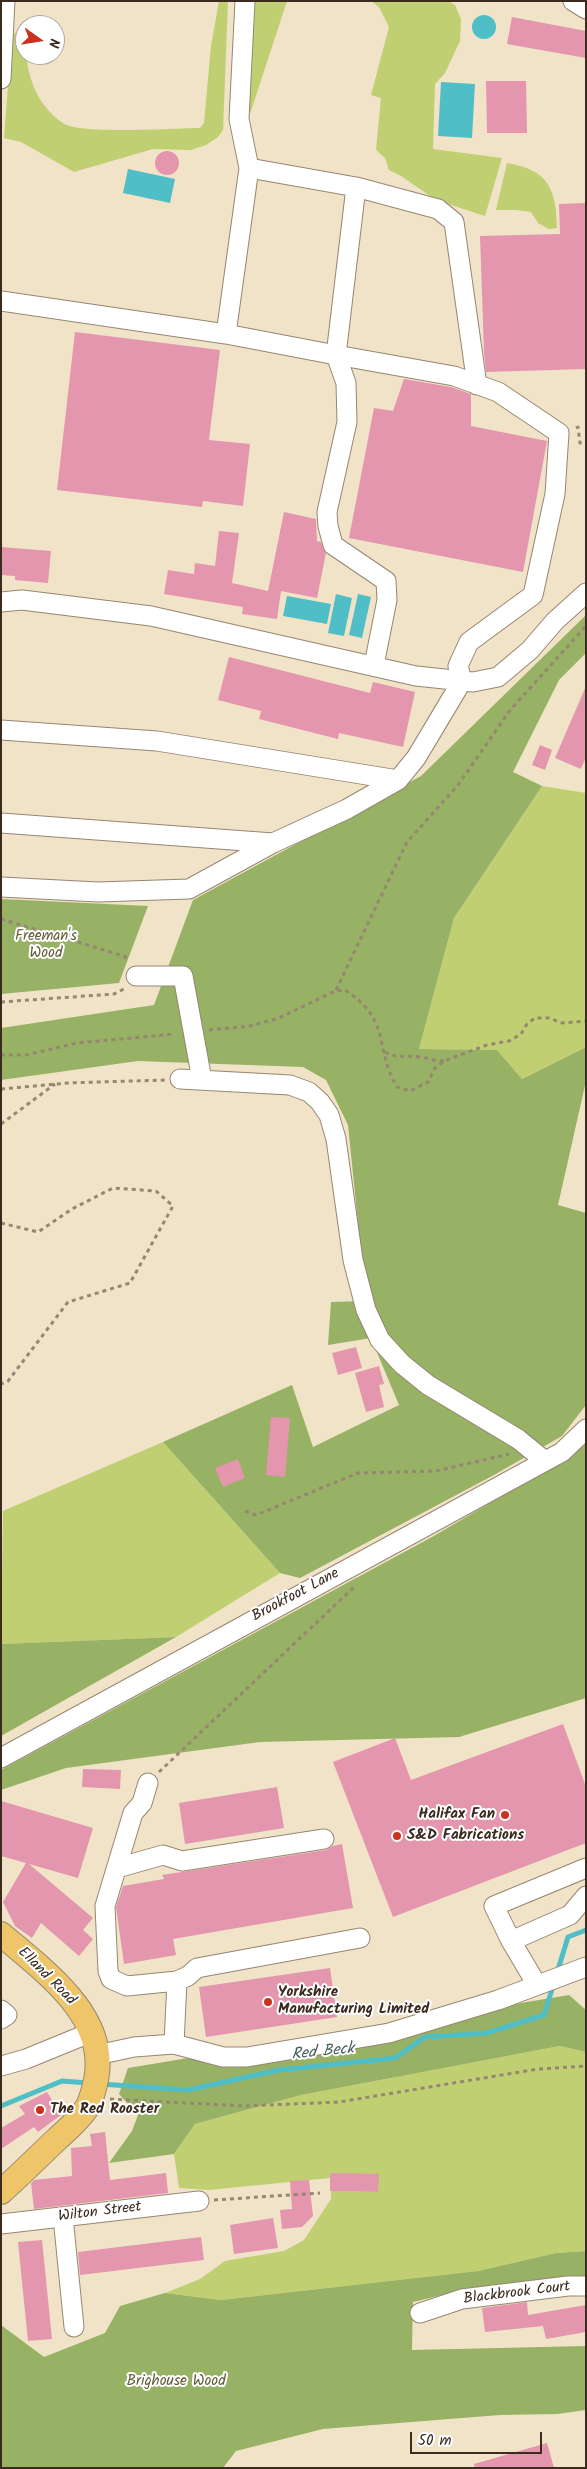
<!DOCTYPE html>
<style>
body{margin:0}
#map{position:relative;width:587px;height:2469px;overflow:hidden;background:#f1e3c7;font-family:Kalam,sans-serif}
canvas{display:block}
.frame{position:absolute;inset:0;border:2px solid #3b2a1e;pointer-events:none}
.north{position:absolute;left:15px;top:15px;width:50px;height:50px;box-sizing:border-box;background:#fff;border:1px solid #b1aaa5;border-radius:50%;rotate:103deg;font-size:14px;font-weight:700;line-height:20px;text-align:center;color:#3b2a1e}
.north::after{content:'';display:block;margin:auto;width:18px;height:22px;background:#c8321e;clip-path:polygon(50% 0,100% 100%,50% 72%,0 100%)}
.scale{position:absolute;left:410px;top:2432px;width:132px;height:22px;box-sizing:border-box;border:2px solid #3b2a1e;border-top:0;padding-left:6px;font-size:15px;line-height:18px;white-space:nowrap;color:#3b2a1e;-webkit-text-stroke:4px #fff;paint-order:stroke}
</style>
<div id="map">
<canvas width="587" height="2469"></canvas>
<div class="frame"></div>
<div class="north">N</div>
<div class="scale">50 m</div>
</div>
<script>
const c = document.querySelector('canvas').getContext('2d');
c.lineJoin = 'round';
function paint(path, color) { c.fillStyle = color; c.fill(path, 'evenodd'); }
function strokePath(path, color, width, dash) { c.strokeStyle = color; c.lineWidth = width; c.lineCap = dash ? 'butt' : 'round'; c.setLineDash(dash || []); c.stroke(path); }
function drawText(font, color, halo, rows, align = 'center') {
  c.font = font + ' Kalam,sans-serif'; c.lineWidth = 4; c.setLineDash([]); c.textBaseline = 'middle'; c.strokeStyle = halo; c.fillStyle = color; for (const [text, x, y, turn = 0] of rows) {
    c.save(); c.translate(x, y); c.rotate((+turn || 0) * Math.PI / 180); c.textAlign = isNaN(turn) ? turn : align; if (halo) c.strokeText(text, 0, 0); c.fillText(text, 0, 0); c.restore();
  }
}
paint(new Path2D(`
 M219 1H228L223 130 218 137 206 145 191 150 153 149 74 172 21 142 4 138 11 45 13 34 20 30 25 33C25 67 32 102 63 123 79 135 176 128 200 128L204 123 211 46Z
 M253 1H287L249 117Z
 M371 1H448L455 5 461 19 460 41 445 73 435 84 433 149 502 158 485 216 436 200 401 176 389 170 385 158 376 150 381 98 371 95 389 27 379 7Z
 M507 163C549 170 556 189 557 228L549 229 538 223 531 212 516 210H496Z
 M542 786 586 793V1047L522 1079 497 1050 419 1049 454 918Z
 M163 1442 280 1573 176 1637 1 1644 3 1511Z
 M560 2046 586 2052V2251L556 2253 478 2271 221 2300 165 2293 200 2279 225 2261 284 2251 304 2240 331 2199V2191L378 2192V2175L330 2173V2178L209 2190 179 2188 174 2154 195 2124 301 2095Z`), '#bfcf72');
paint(new Path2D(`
 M586 615V653L559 680 513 772 542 786 454 918 419 1049 497 1050 522 1079 586 1047V1081L558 1205 586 1213V1405L562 1436 494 1475 300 1578 280 1573 163 1442 292 1385 313 1447 399 1405 371 1338 328 1345 331 1302 366 1301 348 1125 326 1080 303 1067 138 1061 1 1080V1028L154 1005 193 900 421 776Z
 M1 899 148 906 119 983 1 994Z
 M586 1444V1698L459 1737 260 1742 66 1768 1 1790V1770L432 1537 543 1472Z
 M176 1637 1 1736V1644Z
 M569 1995 586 2010V2052L560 2046 301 2095 195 2124 174 2154 109 2163 132 2131 138 2115 119 2094 128 2068Z
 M586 2251V2279L454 2292 413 2302 412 2350 586 2346V2410L557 2414 500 2415 323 2429 236 2451 223 2468H1V2325L44 2357 105 2333 120 2306 165 2293 221 2300 478 2271 556 2253Z`), '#97b264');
paint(new Path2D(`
 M472 27a12 12 0 1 1 24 0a12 12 0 1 1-24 0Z
 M441 82 475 84 472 138 438 136Z
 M128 169 175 179 170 203 123 193Z
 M336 594 352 598 344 636 328 633Z
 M358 594 371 597 362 638 349 635Z
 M287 596 331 604 327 624 283 616Z`), '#50bec7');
strokePath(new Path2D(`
 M557 1973 568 1937 586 1930
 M100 2084 188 2090 279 2070 395 2058 425 2037 487 2033 544 2015 553 1986
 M1 2106 62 2081 89 2083`), '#50bec7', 5);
paint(new Path2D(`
 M512 17 586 31V58L507 44Z
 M486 81H526L527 133H487Z
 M155 163a12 12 0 1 1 24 0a12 12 0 1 1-24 0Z
 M586 203V369L486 372 484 352 480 236 560 234 559 204Z
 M75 332 220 350 209 440 250 444 243 506 203 501 202 507 57 490Z
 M404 379 451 387 471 394V426L547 441 523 572 349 538 374 408 393 411Z
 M284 512 316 519 317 541 321 542 326 553 317 598 281 591 277 619 242 614 243 607 164 594 168 570 194 574 195 563 215 566 219 531 239 533 232 583 268 591Z
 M1 547 51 551 48 583 15 580V576L1 575Z
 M229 657 370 693 373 682 415 692 403 747 339 733 338 739 259 719 261 711 218 700Z
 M586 686V757L581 769 555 758Z
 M540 745 552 750 545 770 532 765Z
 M356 1347 362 1368 338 1375 332 1353Z
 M379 1366 384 1384 379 1385 384 1407 366 1412 355 1373Z
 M271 1417 290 1418 285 1477 266 1475Z
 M238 1459 245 1478 223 1487 215 1468Z
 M563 1724 586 1787V1843L393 1917 333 1762 395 1738 411 1780Z
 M83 1769 121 1770 120 1789 82 1787Z
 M277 1787 284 1828 185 1844 179 1803Z
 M1 1801 93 1828 78 1878 29 1864 93 1918 83 1930 93 1939 79 1956 41 1923 32 1938 15 1926 3 1902 26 1863 1 1856Z
 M342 1844 353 1908 173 1939 176 1955 124 1964 116 1907 123 1886 164 1879 162 1875 326 1850 333 1846Z
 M330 1968 337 2017 206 2037 199 1987Z
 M47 2092 61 2115 38 2132 34 2127 1 2149V2128L25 2114 19 2106Z
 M105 2132 110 2180 166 2173 168 2193 34 2209 31 2183 34 2180 72 2176 71 2148 92 2146 90 2134Z
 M330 2173 379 2174 378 2192 330 2191Z
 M309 2180 313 2216 302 2227 282 2229 280 2210 292 2209 290 2181Z
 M273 2218 278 2248 234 2254 230 2225Z
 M201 2237 204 2260 80 2275 78 2252Z
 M42 2240 52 2339 28 2341 18 2242Z
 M527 2302 528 2315 586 2305V2332L546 2339 543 2326 485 2332 482 2308Z
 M547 2443 554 2468H475L474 2464Z`), '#e396ae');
const minor = new Path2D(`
 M245 1 239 119 249 168 226 334 336 355 346 383 347 422 327 512 328 526 333 545 386 581 387 600 374 665
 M573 1 586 9
 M1 79 5 1
 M249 168 356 187 438 209 454 222 477 385
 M1 301 226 334
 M1 602 22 600 151 616 416 676 473 682 498 677 530 650 555 621 586 593
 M1 730 157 741 398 780 416 758 462 681 458 666 469 642 533 595 555 494 559 433 498 392 454 376 336 355 356 187
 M1 823 273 843
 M1 887 98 892 189 889 273 843 347 809 398 780
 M136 976H183L202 1080
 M180 1079 290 1085 309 1092 320 1102 329 1115 336 1139 353 1260 366 1310 380 1340 402 1364 428 1385 518 1439 545 1461
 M1 1758 562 1452 586 1429
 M148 1783 142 1803 133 1813 105 1906 108 1971 111 1979 127 1986 177 1981
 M117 1868 163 1855 182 1861 324 1839
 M511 1941 570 1915 586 1896
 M537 1985 511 1941 494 1906 586 1868
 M1 2010 7 2015 1 2019
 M174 2044 223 2057H247L389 2033 498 2000 586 1967
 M97 2055 134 2047 174 2044 177 1981 188 1976 197 1968 360 1938
 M1 2066 26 2059 92 2032
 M63 2217 74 2327
 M1 2224 199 2201
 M420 2313 462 2299 568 2286H586`);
const major = new Path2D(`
 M1 1934C44 1971 109 2016 96 2080 94 2089 92 2098 88 2106 80 2119 68 2129 57 2139 38 2157 20 2175 1 2192`);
strokePath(minor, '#968672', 21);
strokePath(major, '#968672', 26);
strokePath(new Path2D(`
 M576 428 578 427 580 443 586 442
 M1 919 124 956 129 960
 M336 990 407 842 458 785 511 709 586 626
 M1 1002 114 994 124 989
 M209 1030 250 1026 279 1018 335 991 345 990C392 1021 373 1045 397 1087L410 1091 428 1082 435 1068 444 1061 487 1045 509 1041 521 1034 527 1024 535 1018H549L562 1023 586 1021
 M385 1052C397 1059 406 1055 420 1057 428 1058 435 1061 444 1061
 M1 1055H26L77 1043 175 1034
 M1 1089 68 1083 165 1080
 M1 1124 55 1084
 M1 1223 38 1232 72 1209 113 1188 156 1191 173 1206 130 1283 68 1302 8 1381 1 1384
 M245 1511 256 1515 358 1473 436 1471 509 1454
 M159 1772 354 1587
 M110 2099 244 2106 339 2102 538 2069 586 2066
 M214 2200 320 2193`), '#968672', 3, [4, 4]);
strokePath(minor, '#fff', 19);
strokePath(major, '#eec569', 24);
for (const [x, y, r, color] of [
 [505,1815,5,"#c8321e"],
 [397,1836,5,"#c8321e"],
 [268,2002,5,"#c8321e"],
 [40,2110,5,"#c8321e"]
]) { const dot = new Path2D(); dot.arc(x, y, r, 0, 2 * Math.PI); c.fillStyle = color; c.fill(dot); strokePath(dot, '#fff', 2); }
drawText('15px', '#635c37', '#fff', [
 ["Freeman's",46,937],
 ["Wood",46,954],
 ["Brighouse Wood",176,2382]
]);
drawText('15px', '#3b2a1e', '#fff', [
 ["Brookfoot Lane",296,1596,-28],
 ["Elland Road",46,1977,45],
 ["Wilton Street",100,2213,-7],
 ["Blackbrook Court",517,2294,-7]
]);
drawText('bold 15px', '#3b2a1e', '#fff', [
 ["Halifax Fan",495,1815,"right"],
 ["S&D Fabrications",407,1836],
 ["Yorkshire",278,1993],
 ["Manufacturing Limited",278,2010],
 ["The Red Rooster",50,2110]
], 'left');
drawText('italic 16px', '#425e59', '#fff', [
 ["Red Beck",323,2053,-6]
]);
</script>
